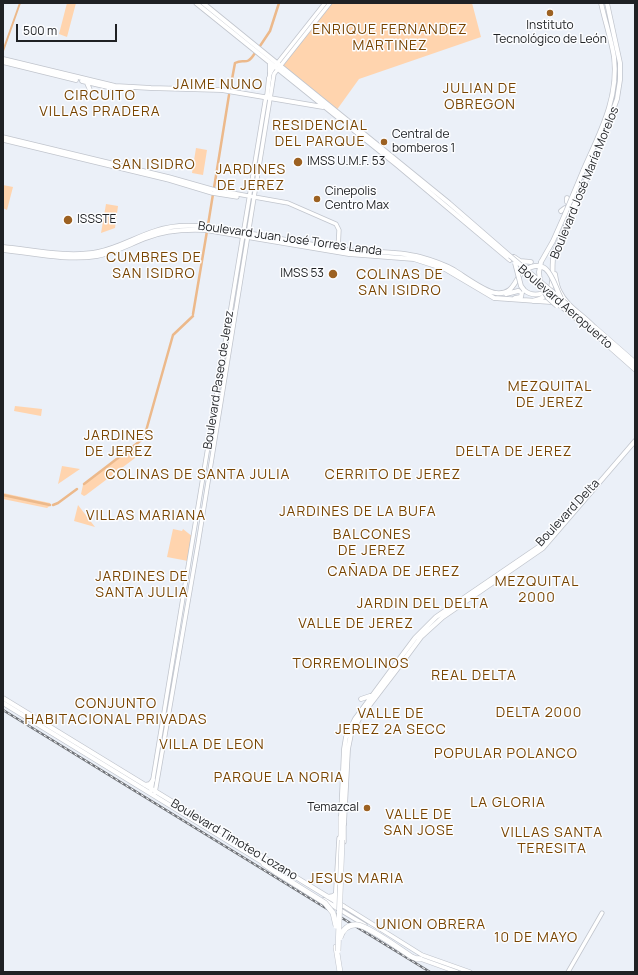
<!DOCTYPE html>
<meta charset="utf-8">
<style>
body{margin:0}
#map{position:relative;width:638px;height:975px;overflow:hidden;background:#ebf0f8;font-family:Manrope,sans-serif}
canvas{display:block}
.frame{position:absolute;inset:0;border:4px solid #1f2124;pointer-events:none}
.scale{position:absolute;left:16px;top:24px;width:101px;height:18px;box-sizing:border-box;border:2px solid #1f2124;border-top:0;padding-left:5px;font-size:12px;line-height:14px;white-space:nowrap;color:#1f2124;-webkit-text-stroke:3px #fcfdff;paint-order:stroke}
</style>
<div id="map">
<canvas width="638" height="975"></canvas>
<div class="frame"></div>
<div class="scale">500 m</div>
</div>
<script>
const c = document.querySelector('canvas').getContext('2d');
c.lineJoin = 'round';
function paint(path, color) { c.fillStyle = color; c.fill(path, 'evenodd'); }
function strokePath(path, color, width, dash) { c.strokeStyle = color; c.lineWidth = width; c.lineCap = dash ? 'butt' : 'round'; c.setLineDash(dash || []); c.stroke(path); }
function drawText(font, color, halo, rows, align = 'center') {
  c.font = font + ' Manrope,sans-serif'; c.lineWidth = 3; c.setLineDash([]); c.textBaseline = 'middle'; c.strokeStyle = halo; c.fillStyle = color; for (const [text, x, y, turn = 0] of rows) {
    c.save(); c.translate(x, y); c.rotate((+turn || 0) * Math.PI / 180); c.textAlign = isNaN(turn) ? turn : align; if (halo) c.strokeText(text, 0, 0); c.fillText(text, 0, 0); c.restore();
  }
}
paint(new Path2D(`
 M67 3H76L67 37 59 34Z
 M330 3H472L481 37 359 79 336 111 281 65Z
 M196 148 207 150 203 175 192 173Z
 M3 185 13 187 7 210 3 208Z
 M106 204 118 206 115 228 101 233Z
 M15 406 42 409 41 416 14 411Z
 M138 444 139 445 135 458 86 495 84 496 81 494 83 485Z
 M62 466 80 469 58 484Z
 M3 493 50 503 51 505 47 508 3 499Z
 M78 505 95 527 74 521Z
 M173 529 182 531 183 529 193 537 188 561 167 557Z`), '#ffd4ae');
strokePath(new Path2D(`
 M3 51 20 3`), '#ecb98b', 2);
strokePath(new Path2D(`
 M260 46 270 31 279 3
 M230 90 235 63C245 58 246 67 255 53
 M214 188 229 95
 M208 225 213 194
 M193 314 207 231
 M84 484 144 438 173 335 193 316
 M3 495 50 505
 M53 505 58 503 77 489`), '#ecb98b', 2.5);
const secondary = new Path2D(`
 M269 80 270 73 272 70 325 3
 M3 137 169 177 215 190 288 203 336 224 339 230 338 251
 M3 140 169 180 212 193 237 197
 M151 791 266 96
 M155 793 198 544 274 74 330 3
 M339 838 335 904 337 908 365 925
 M344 842V824
 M342 905 422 955 470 972
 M418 958 457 972
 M568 972 602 913`);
const primary = new Path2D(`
 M196 3 397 165 510 260
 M203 3 449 203 510 256
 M3 59 115 86 151 88 222 90 323 107
 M3 62 76 80
 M270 63V73
 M82 81 108 87 131 90
 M87 83 90 90
 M267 97 269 78
 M583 171C599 134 619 99 614 57 611 39 605 21 601 3
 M567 198V202L570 205H572L576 201
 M561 211 565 208 569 209
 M3 247C33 250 68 258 98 252 118 248 136 237 155 231 169 226 184 225 198 226 247 231 296 243 345 250 369 253 396 250 420 257 431 260 443 264 454 270 464 276 485 292 496 293 514 295 514 280 524 270
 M3 250C33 253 67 261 97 256 114 253 130 244 146 238 165 230 185 229 206 230L349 254 414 259 445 269 494 298 551 302 557 304 564 308
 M514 257 520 261 531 262
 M541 262 553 241 565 214
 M555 274C556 280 557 287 560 292 567 307 585 316 595 328
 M524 290C531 296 540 296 547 290
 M506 294 518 291 522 292 521 297 515 298
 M533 301C561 295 549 272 554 253L594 162 617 99 620 80V63L607 3
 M562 307 588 328
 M3 698 343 906
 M361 699 370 696
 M3 703 267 865
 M145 785 150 784 153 780
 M341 817 344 749 346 737 355 719 386 677 415 638 436 617 540 546 555 531
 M344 824 348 749 351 734 359 719 404 660 421 637 443 617 543 548 635 441
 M328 897 333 896 336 894
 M324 900 337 908`);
const highway = new Path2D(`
 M595 328 635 363
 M592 331 635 369
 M341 817V840
 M264 864 277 873
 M336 947 340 972
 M412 957 417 959H420`);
strokePath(secondary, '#c1c5cd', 5);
strokePath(primary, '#c1c5cd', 5.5);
strokePath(highway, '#c1c5cd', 6);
strokePath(secondary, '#fff', 3.5);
strokePath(primary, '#fff', 4);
strokePath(highway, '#fff', 5);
const rail = new Path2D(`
 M3 710 430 972`);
strokePath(rail, '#717479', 2.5);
strokePath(rail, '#fcfdff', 1, [3]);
const primaryBridge = new Path2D(`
 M565 214 583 171
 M510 256 568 305
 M515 263 521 286 524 290
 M525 270C550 255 553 284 561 298
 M526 273 562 304
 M540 281 539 272 541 262
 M542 288 548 298 557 306`);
const highwayBridge = new Path2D(`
 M277 873 325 903 333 913 336 926
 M340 938C343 929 349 924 358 925 370 927 401 950 412 957
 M338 951 342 840`);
strokePath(primaryBridge, '#c1c5cd', 5.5, []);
strokePath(highwayBridge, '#c1c5cd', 6, []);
strokePath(primaryBridge, '#fff', 4);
strokePath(highwayBridge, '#fff', 5);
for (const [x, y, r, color] of [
 [550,13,4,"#9c6122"],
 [384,142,4,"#9c6122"],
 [298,162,5,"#9c6122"],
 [317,199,4,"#9c6122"],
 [68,220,5,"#9c6122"],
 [333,274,5,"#9c6122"],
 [367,808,4,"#9c6122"]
]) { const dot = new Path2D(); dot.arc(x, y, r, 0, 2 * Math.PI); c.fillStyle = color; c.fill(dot); strokePath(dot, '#fcfdff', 1.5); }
drawText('12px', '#1f2124', '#fcfdff', [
 ["Instituto",550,26,"center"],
 ["Tecnológico de León",550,40,"center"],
 ["Central de",392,135],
 ["bomberos 1",392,149],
 ["IMSS U.M.F. 53",307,162],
 ["Cinepolis",325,192],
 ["Centro Max",325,206],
 ["ISSSTE",77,220],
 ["IMSS 53",324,274,"right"],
 ["Temazcal",359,808,"right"]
], 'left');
drawText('12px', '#1f2124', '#fcfdff', [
 ["Boulevard José María Morelos",585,183,-68],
 ["Boulevard Juan José Torres Landa",290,239,8],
 ["Boulevard Aeropuerto",565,307,41],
 ["Boulevard Paseo de Jerez",219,380,-81],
 ["Boulevard Delta",568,513,-47],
 ["Boulevard Timoteo Lozano",234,840,31]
]);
c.letterSpacing = '1px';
drawText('14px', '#784401', '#fcfdff', [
 ["ENRIQUE FERNANDEZ",390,30],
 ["MARTINEZ",390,46],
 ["JAIME NUNO",218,85],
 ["JULIAN DE",480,89],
 ["OBREGON",480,105],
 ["CIRCUITO",100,96],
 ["VILLAS PRADERA",100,112],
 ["RESIDENCIAL",320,126],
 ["DEL PARQUE",320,142],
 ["SAN ISIDRO",154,165],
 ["JARDINES",251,170],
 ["DE JEREZ",251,186],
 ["CUMBRES DE",154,258],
 ["SAN ISIDRO",154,274],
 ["COLINAS DE",400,275],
 ["SAN ISIDRO",400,291],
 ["MEZQUITAL",550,387],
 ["DE JEREZ",550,403],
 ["JARDINES",119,436],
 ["DE JEREZ",119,452],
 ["DELTA DE JEREZ",514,452],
 ["COLINAS DE SANTA JULIA",198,475],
 ["CERRITO DE JEREZ",393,475],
 ["JARDINES DE LA BUFA",358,512],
 ["VILLAS MARIANA",146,516],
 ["BALCONES",372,535],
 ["DE JEREZ",372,551],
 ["CAÑADA DE JEREZ",394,572],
 ["JARDINES DE",142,577],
 ["SANTA JULIA",142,593],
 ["MEZQUITAL",537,582],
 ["2000",537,598],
 ["JARDIN DEL DELTA",423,604],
 ["VALLE DE JEREZ",356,624],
 ["TORREMOLINOS",351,664],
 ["REAL DELTA",474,676],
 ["CONJUNTO",116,704],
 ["HABITACIONAL PRIVADAS",116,720],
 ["DELTA 2000",539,713],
 ["VALLE DE",391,714],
 ["JEREZ 2A SECC",391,730],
 ["VILLA DE LEON",212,745],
 ["POPULAR POLANCO",506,754],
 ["PARQUE LA NORIA",279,778],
 ["LA GLORIA",508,803],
 ["VALLE DE",419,815],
 ["SAN JOSE",419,831],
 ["VILLAS SANTA",552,833],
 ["TERESITA",552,849],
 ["JESUS MARIA",356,879],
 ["UNION OBRERA",431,925],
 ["10 DE MAYO",536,938]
]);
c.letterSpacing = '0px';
</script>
